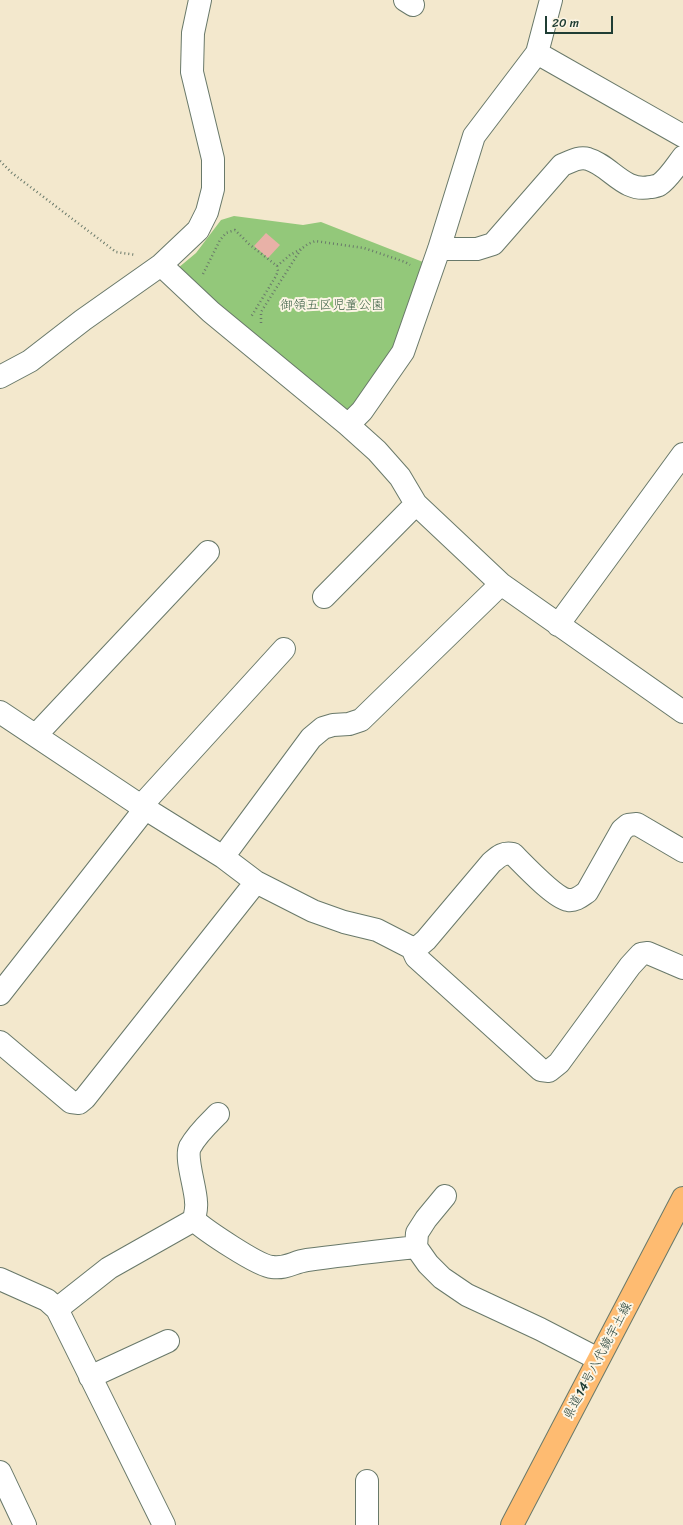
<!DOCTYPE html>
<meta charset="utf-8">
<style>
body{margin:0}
#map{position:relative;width:683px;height:1525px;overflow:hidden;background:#f3e8cd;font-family:Sriracha,sans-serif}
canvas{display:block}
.scale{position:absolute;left:545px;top:16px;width:68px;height:18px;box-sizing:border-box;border:2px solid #1f3d34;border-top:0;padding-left:5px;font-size:12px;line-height:14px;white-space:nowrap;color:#1f3d34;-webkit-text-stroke:3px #fcf5e5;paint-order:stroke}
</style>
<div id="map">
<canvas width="683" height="1525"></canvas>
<div class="scale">20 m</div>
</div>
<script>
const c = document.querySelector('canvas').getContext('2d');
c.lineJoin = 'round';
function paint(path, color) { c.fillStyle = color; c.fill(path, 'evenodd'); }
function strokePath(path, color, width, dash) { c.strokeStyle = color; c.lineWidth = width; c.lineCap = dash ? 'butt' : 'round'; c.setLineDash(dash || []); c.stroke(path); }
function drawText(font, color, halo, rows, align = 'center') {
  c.font = font + ' Sriracha,"Klee One",sans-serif'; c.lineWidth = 4; c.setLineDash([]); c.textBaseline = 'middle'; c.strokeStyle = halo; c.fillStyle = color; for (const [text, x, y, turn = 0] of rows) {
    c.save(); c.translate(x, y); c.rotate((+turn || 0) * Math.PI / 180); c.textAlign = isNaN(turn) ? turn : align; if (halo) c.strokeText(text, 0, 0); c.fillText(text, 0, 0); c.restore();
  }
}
paint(new Path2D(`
 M234 216 303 225 321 222 423 262 416 288 399 340 348 413 268 350 178 268 196 253 221 220Z`), '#93c87a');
paint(new Path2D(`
 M266 233 280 245 268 258 254 246Z`), '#e8b1a7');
const minor = new Path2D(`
 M405 0 413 5
 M551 0 537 53 474 136 439 249 403 352 362 411 348 425 377 451 400 477 416 504 501 584 683 712
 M537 53 683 136
 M439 249H477L493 244 562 165C570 162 579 156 588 159 610 165 624 193 650 187 653 187 656 186 659 185 669 178 676 166 683 157
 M161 265 211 312 348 425
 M0 377 30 361 83 320 161 265 198 230 207 212 213 189V159L192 72 193 33 200 0
 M324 597 416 504
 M558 625 683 454
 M0 712 141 806 223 857 256 882 313 911 344 922 377 930 412 948 419 946 426 940 491 863C499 856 503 852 513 854 524 865 555 898 568 900 576 901 581 896 587 892L622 830 628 825 637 824 683 851
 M36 735 208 552
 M141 806 284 649
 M223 857 311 738 323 728 333 725 349 724 361 720 501 584
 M412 948 416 957 541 1070 549 1071 559 1063 630 966 641 954 648 953 683 968
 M0 994 145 809
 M0 1042 71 1102 79 1103 85 1098 256 882
 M194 1220C195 1214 197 1208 196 1202 196 1189 185 1158 190 1147 197 1134 208 1124 218 1114
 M416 1247 417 1233 426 1219 445 1196
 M0 1279 47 1300 57 1309 164 1525
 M57 1309 109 1268 194 1220C205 1230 258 1266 272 1267 287 1269 293 1262 307 1260 343 1255 380 1251 416 1247L428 1264 442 1278 467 1295 540 1329 598 1359
 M90 1377 168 1341
 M0 1472 25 1525
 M367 1525V1481`);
const major = new Path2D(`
 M512 1525 683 1198`);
strokePath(minor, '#69796a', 24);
strokePath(major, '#69796a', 24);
strokePath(new Path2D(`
 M0 161 12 173 116 252 136 255
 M277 266 290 255 301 249
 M203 274 220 240 226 233 235 230 249 244 277 266 278 271 276 276 251 317
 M261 323V312L301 249 308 244 315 241 364 248 405 262 410 265`), '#69796a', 2.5, [1, 3]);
strokePath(minor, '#fff', 22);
strokePath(major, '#febb71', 22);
drawText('13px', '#3c6046', '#fcf5e5', [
 ["御領五区児童公園",332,306]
]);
drawText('13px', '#1f3d34', '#fcf5e5', [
 ["県道14号八代鏡宇土線",598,1361,-62]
]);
</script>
